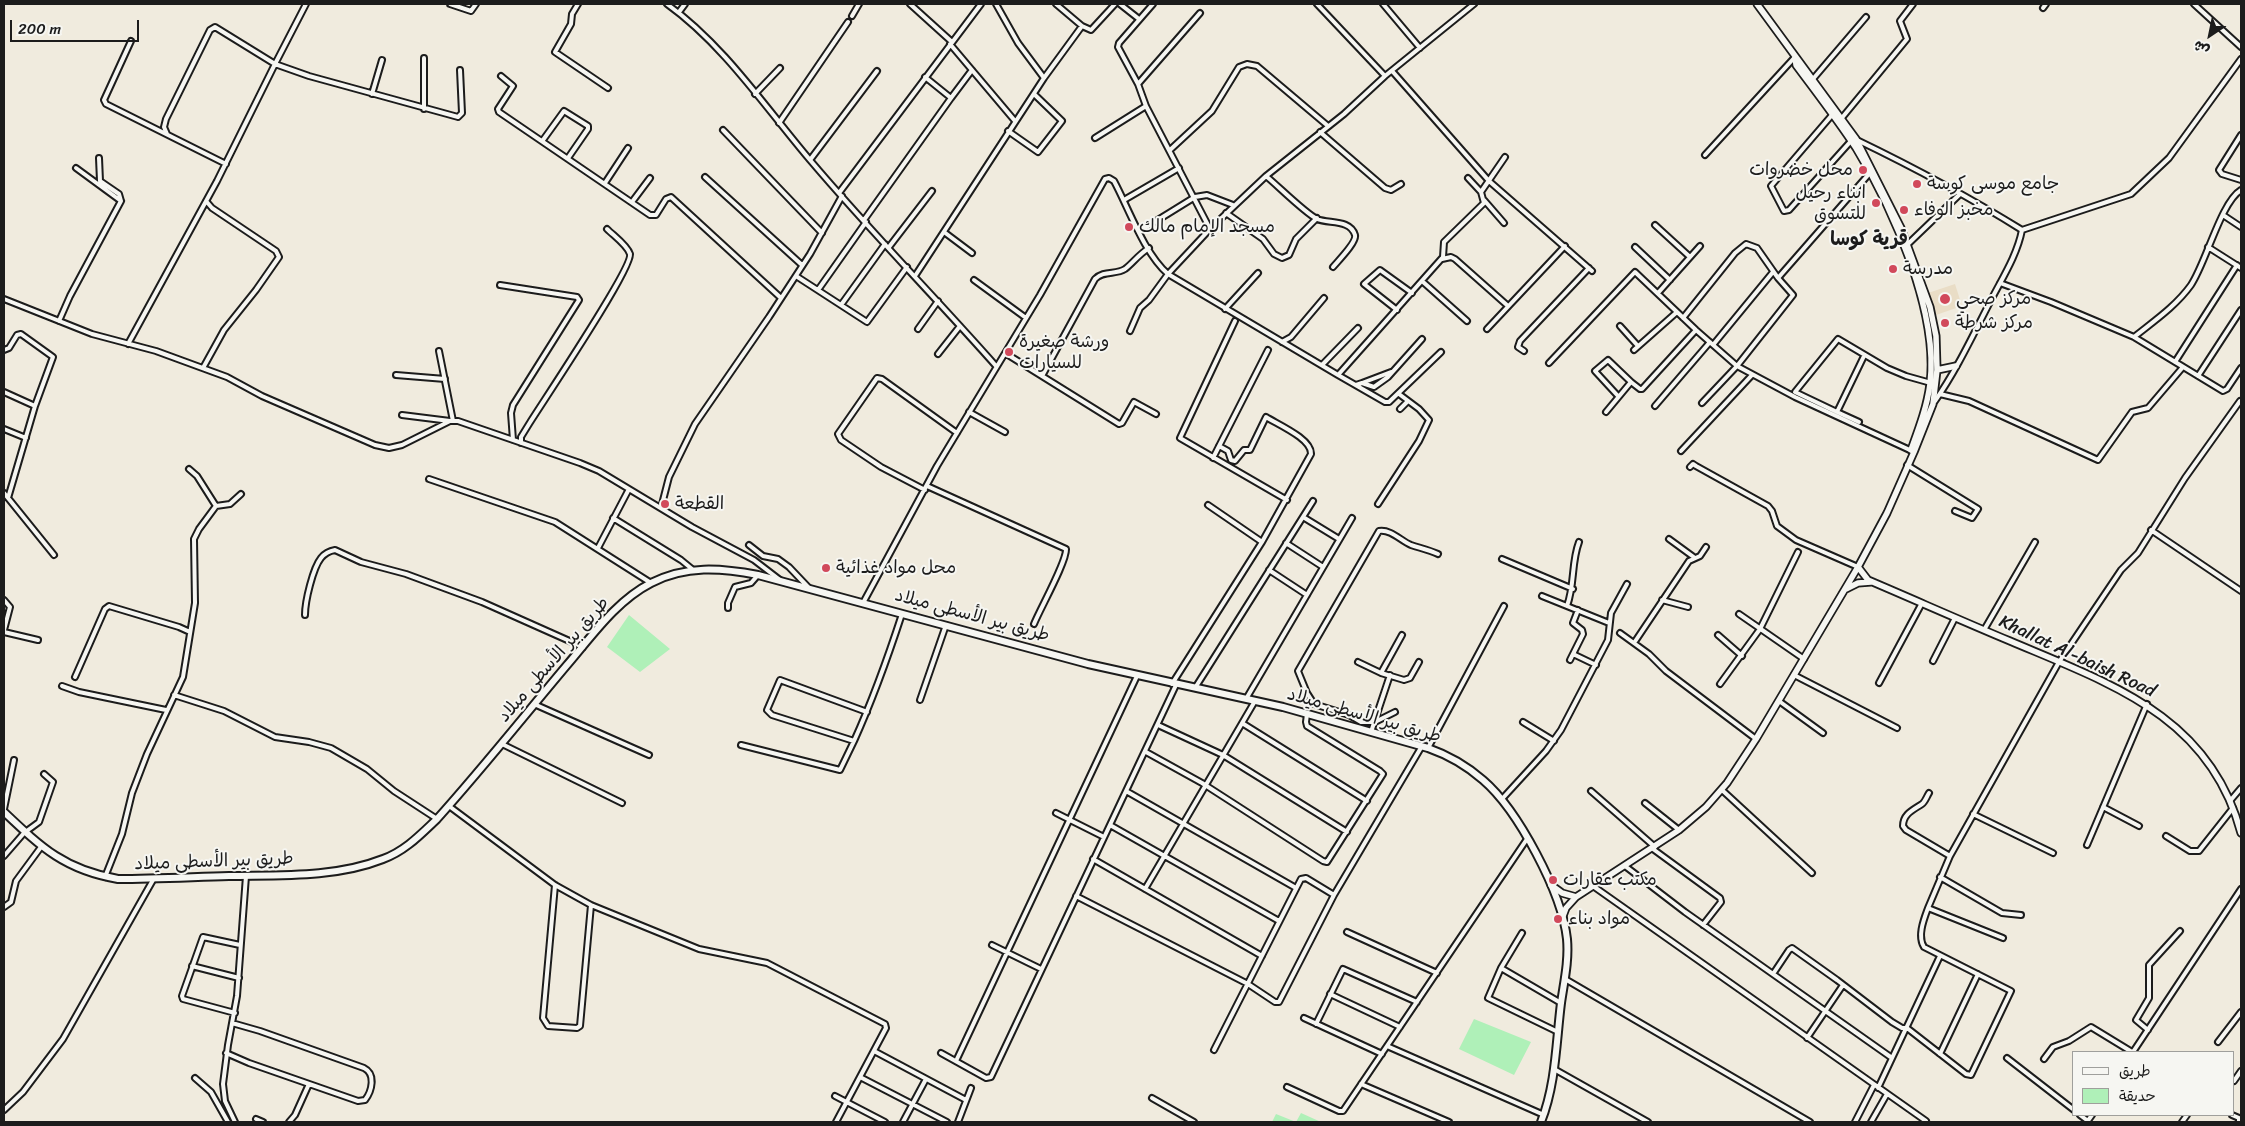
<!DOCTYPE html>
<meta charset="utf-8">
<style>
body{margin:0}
#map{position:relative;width:2245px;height:1126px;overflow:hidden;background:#f0ebde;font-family:Sriracha,"Playpen Sans Arabic",sans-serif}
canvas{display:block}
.frame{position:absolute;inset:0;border:5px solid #1c1c1c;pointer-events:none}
.legend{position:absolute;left:2072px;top:1051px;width:162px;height:65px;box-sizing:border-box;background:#f6f6f2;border:1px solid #9f9f9c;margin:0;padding:6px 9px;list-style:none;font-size:15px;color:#1c1c1c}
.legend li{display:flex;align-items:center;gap:10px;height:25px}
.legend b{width:25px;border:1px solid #9f9f9c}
.north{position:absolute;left:2185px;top:10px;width:50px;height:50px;-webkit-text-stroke:4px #f6f6f2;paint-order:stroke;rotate:214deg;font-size:14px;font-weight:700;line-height:20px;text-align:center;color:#1c1c1c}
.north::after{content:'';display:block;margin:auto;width:18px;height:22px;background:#1c1c1c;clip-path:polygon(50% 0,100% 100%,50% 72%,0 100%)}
.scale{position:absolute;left:10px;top:20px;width:129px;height:22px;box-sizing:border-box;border:2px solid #1c1c1c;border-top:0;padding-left:6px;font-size:15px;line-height:18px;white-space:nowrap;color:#1c1c1c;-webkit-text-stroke:4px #f6f6f2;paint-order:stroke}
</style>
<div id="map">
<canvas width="2245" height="1126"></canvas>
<div class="frame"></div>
<ul class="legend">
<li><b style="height:6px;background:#f6f6f2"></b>طريق</li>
<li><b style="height:14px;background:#aff0b8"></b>حديقة</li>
</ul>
<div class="north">ش</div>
<div class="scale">200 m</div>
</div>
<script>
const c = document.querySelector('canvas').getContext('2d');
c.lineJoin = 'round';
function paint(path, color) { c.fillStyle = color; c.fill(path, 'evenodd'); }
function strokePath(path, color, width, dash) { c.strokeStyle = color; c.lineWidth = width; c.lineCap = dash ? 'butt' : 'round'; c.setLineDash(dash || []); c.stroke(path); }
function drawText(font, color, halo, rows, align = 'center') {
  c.font = font + ' Sriracha,"Playpen Sans Arabic",sans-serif'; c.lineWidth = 4; c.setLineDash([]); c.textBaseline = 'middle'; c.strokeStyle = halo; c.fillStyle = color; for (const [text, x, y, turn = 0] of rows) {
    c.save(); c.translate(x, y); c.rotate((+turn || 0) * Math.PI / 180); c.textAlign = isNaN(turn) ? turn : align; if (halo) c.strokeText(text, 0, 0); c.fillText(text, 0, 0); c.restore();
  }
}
paint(new Path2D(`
 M1955 284 1962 306 1936 315 1928 293Z`), '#e9ddc6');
paint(new Path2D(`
 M629 615 670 649 640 672 607 647Z
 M1474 1019 1531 1042 1514 1075 1459 1049Z
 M1301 1113 1321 1122H1272L1276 1114 1296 1122Z`), '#aff0b8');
const street = new Path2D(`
 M450 4 471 11 476 4
 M578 4 572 14 571 24 555 52 608 88
 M667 4C724 45 765 107 810 160 870 231 935 297 996 366
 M910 4 952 42
 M1056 4 1082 26
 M1120 4 1139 19
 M1317 4 1385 76
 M1383 4 1420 48
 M2194 4 2241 47
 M2043 8 2046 4
 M679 12 685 4
 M852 16 859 4
 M131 41 104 100 106 104 226 164
 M950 44 1015 121
 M1393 72 1489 181 1592 271
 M501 76 513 86 498 109 499 112 650 215H656L666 199 671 197 781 298
 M1044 78 1082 26 1091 30 1115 4
 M1813 79 1866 17
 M1138 84 1200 13
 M372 94 382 60
 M755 94 780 68
 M951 98 972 70
 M424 109V58
 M1832 115 1771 186 1784 211 1789 210 1851 141
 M1841 119 1907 39 1900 21 1913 4
 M779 123 848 22
 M723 130 822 233
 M1008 131 1038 152 1062 121 1034 94
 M1320 132 1385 188 1391 190 1401 184
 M167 134 164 127 166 119 210 30 215 27 275 64 306 4
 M2241 135 2219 170 2222 174 2241 180
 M1095 138 1146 106
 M543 140 564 111 588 126V129L568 158
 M1857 140C1913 167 1969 197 2022 230
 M1170 150 1212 111 1239 67 1247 64 1257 66 1328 126
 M1705 155 1795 57
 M810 160 877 71
 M76 168 121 201
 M1266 176C1278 186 1305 213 1317 219 1329 224 1350 219 1355 235 1357 242 1338 261 1333 267
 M705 177 802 265
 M1468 178 1481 192
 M605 183 628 148
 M839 193 981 4
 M1124 200 1179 168
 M1484 200 1504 223
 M632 202 650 178
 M1226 213 1263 239 1274 254 1282 258 1289 255 1296 239 1317 218
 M2223 215 2241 227
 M864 220 951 98 925 77
 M1655 225 1690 257
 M1210 229 1266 176 1344 114 1385 76 1474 4
 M2022 230 2131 194 2169 158 2241 59
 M1140 231 1195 197 1207 195 1233 205
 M944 232 972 253
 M1908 244 1960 194
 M889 247 932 191
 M1635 247 1670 280
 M2208 247 2241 268
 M1442 259 1451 257 1455 259 1508 306
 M796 276 867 322 907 267
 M915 276 1044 78 1018 43 996 4
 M1778 278 1869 174
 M974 280 1026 318
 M1422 281 1467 321
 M2000 283 2051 302 2134 337 2223 391 2227 389 2241 368
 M500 285 577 297 579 300 513 405 511 413 513 440
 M818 290 866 222
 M1658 293 1700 246
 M4 299 92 334 156 351 227 377 262 396 375 445 389 448 402 445 450 421H458L580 463 599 471 692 527 754 560 780 580
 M841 305 885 244
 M1225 309 1258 273
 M1397 310 1364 284 1380 270 1412 293
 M1683 318 1735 253 1746 244 1757 248 1778 278 1793 295 1737 366 1702 403
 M59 321 70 296 121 201 119 194 100 181 99 158
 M1235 321 1180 438 1287 500
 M1620 326 1638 346
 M918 329 938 301
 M1487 329 1565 246
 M1130 331 1140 308 1149 300 1168 274 1210 229 1146 106 1138 84 1118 47 1119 43 1153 4
 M2134 337C2154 321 2176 306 2191 285 2206 263 2221 202 2241 190
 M1282 342 1291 337 1324 298
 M128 344 217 181 275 64 309 76 458 117 462 113 460 70
 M1713 345 1773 272
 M4 350 9 348 17 335 21 334 53 357 35 406 8 498
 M1634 350 1677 312
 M439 351 453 421
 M1524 351 1518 347 1520 341 1589 268
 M1005 353 1119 424 1122 423 1134 402 1156 414
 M938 354 960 326
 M1864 356 1837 412 1795 392 1838 339 1887 368 1906 376 1931 383
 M2175 362 2237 265
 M1549 363 1635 272 1696 330 1737 366 1795 397 1912 451
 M1322 365 1358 328
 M203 368 224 330 256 290 279 257 276 251 212 208 206 201
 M396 375 445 379
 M1338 375 1385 402H1389L1441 352
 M1042 376 1095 279C1104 270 1116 275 1125 269 1133 263 1138 255 1149 248
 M2198 376 2241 310
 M1362 383 1391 372
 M1356 385 1362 383 1374 387 1388 377 1422 339
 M4 392 35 406
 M1940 394 1969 401 2098 460 2132 412 2148 408 2183 367
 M1618 396 1595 371 1608 360 1631 382
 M1935 401C1956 371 1972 337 1989 304 2001 280 2017 256 2022 230
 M1655 406 1710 342
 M1400 409 1408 401
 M969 412 1005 432
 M1606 412 1631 382 1640 389H1642L1696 330
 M1837 412 1859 422
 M402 415 450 421
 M4 429 26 438
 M521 443V437L529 424C542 403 633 268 630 254 627 245 614 236 607 229
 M1681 451 1752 375
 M1213 458 1268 350
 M1907 465 1978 509 1972 518 1955 511
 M1690 467 1693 464 1696 466 1768 506 1772 511 1777 526 1796 540 1858 567
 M189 469 197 476 216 506
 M429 479 555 522 651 583
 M927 486 1066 549C1067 561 1040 609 1034 624
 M925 490 881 467 841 440 838 434 877 378 882 379 957 433
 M4 493 54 555
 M1378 504 1419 441 1429 420 1419 409 1399 394
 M1208 505 1262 542
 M661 508 669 477 695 424 769 317 810 254 842 196
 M1303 517 1339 539
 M613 518 681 560 692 569
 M2151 530 2241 591
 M1669 539 1695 558
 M1286 543 1323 567
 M749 545 763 556 778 559 789 567 808 587
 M598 548 629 489
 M1502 559 1573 589
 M1269 570 1307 595
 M1542 596 1609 623
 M4 600 10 607 4 630
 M1662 600 1688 607
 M863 603 937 466 1040 295 1105 179 1109 178 1114 181C1129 209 1144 253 1168 274L1338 375 1443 257 1444 242 1484 203 1481 192 1505 157
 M1567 606C1575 584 1571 563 1579 542
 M728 608V603L735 587 751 583 758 575
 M1739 614 1804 659
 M305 615C305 601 313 568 321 558 325 553 329 551 335 550L361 562 406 574 482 602 583 647
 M1984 630 2035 542
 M4 632 38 640
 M1620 633 1649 654 1666 671 1756 739
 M1718 635 1742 656
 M1634 643 1689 561 1700 556 1706 547
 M1573 654 1596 665
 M1570 660 1583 634 1582 630 1573 623 1578 610
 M1933 661 1955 618
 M1358 662 1381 673 1404 680 1410 678 1419 662
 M1381 673 1402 635
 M1794 675 1897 728
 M75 677 105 609 109 606 179 627 190 632
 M1879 683 1922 603
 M1172 684 1262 542 1311 454C1312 439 1279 425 1266 417L1250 450H1244L1235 461 1231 460 1228 451 1219 446
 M1720 684 1760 629 1798 552
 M62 686 79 692 166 710
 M1195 688 1313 501
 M174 695 224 711 275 737 309 742 331 748 367 769 394 791 437 819
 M1246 699 1352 518
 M920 700 946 625
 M1779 701 1823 733
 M534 704 649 755
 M867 712 780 680 767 710 772 715 854 741C873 699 888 657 902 614
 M1395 712 1375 722H1361L1349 715 1314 704 1307 693 1298 671 1379 531C1391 529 1401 541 1411 545 1420 548 1429 550 1438 554
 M1523 722 1554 741
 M1242 723 1367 801
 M1158 725 1223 755 1347 832
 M1371 732 1390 675
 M502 744 622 803
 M741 745 840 770 854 741
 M1428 748 1504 606
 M1146 752 1202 783 1323 861 1327 862 1383 774 1380 771 1307 726 1306 722 1307 714
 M1722 790 1812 873
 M1126 791 1296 888
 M1591 791 1655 847
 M1929 793C1927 796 1925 802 1922 804 1913 810 1903 814 1903 826L1906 830 1950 856
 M1502 799 1546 751 1561 730 1608 640 1611 613 1627 584
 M2230 801 2241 788
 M1645 803 1679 830
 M449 806 555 885 591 905 699 949 767 963 885 1024 886 1028 836 1122
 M2103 807 2139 826
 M4 809 14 760
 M1056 813 1104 837
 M1973 814 2053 853
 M1110 825 1279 921
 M2166 836 2190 851H2199L2233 808
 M2087 845 2147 704
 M1653 849 1720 898 1721 902 1703 925
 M4 856 24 833 39 822 53 782 44 774
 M1093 859 1262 956
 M1625 866 1685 912 1892 1058
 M105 877 122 834 132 793 147 754 183 677 195 603 194 539 199 529 216 506 230 504 241 494
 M1940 877 2002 913 2021 915
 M555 885 543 1018 548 1026 577 1028 580 1026 591 905
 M1593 886 1926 1121
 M1145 889 1255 701
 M1076 896 1248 984 1275 1002H1279L1334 895 1422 746
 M4 907 11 902 16 881 41 847
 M1928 908 1950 856 2059 662 2121 570 2138 553 2185 478 2240 401 2241 402
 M1347 932 1437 973
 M1522 933 1501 968 1488 998 1558 1032
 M992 945 1041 969
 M192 966 239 978
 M1501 968 1561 1003
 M1773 974 1789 950 1792 948 1837 980 1892 1022 1902 1028H1907L1966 1074 1971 1075 2011 991 1924 947C1917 936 1924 919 1928 908L2003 938
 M1565 979 1810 1122
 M1330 994 1400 1027
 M235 1013 183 999 182 996 203 937 240 945
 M1304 1018 1382 1054
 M1316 1024 1343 969 1417 1002
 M2148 1030 2136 1020 2149 998V965L2180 931
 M1807 1038 1843 985
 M2218 1042 2241 1012
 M1387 1046 1544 1115
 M1214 1050 1301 879 1306 878 1334 895
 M874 1051 966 1100
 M2133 1052 2241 889
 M226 1053 249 1063 358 1101 365 1100C372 1091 376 1074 364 1068L260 1031 232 1023
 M941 1053 986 1078 991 1077 1176 685
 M1940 1054 1978 974
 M2007 1058 2074 1110
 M2044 1059 2053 1047 2069 1041 2091 1027 2132 1052
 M956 1061 1137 676
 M1554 1069 1648 1122
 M860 1077 947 1122
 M195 1078 211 1092 228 1122
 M2234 1081 2241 1071
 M1361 1084 1449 1122
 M1287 1087 1339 1111H1343L1527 839
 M1878 1088 1940 956
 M835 1096 885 1122
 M1152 1098 1194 1122
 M4 1110 23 1092 63 1039 153 880
 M2080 1115 2088 1121
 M2232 1115 2239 1118V1122
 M256 1119 263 1122
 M235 1122 225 1101 223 1084 228 1045 237 996 246 876
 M289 1122 295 1115 309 1084
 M903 1122 926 1079
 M958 1122 971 1088
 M1855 1122 1874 1085
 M1871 1122 1887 1094
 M2087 1122 2092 1115
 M2182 1122 2187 1115`);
const secondary = new Path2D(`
 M1795 57 1796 65C1816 92 1837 119 1856 148 1893 208 1939 313 1930 384 1927 407 1919 428 1911 450
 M1937 370 1956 366
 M1858 567 1868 580C1915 600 1962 621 2010 641 2111 684 2210 716 2241 833
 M1846 589 1858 583 1871 582
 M1551 885 1562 893 1576 897
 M1563 916 1566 908 1576 897 1679 830 1706 807 1727 783 1756 739 1858 567 1887 513 1914 452 1933 404 1937 370 1936 336 1930 307 1901 228 1856 139 1757 4`);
const primary = new Path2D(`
 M4 812C42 848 65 870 118 879 155 879 192 877 229 876 279 875 335 878 383 859 405 851 420 835 437 819 482 769 524 716 567 665 592 636 616 601 651 583 686 565 721 568 758 575L1088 664 1283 707 1428 748C1448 755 1467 766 1483 780 1518 810 1562 893 1567 939 1569 961 1564 982 1561 1003 1556 1043 1556 1084 1541 1122`);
strokePath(street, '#1c1c1c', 8);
strokePath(secondary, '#1c1c1c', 9);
strokePath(primary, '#1c1c1c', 10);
strokePath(street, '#f6f6f2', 4);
strokePath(secondary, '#f6f6f2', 5.5);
strokePath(primary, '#f6f6f2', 6);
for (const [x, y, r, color] of [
 [1863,170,5,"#d1495b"],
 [1917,184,5,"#d1495b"],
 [1876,203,5,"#d1495b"],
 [1904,210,5,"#d1495b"],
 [1129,227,5,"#d1495b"],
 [1893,269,5,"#d1495b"],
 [1945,299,6,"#d1495b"],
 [1945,323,5,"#d1495b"],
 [1009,352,5,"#d1495b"],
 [665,504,5,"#d1495b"],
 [826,568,5,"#d1495b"],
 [1553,880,5,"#d1495b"],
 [1558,919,5,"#d1495b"]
]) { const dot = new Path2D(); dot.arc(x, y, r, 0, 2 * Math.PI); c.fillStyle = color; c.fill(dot); strokePath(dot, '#f6f6f2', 2); }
drawText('18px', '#1c1c1c', '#f6f6f2', [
 ["محل خضروات",1853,170,"right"],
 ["جامع موسى كوسة",1927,184],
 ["ابناء رحيل",1866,193,"right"],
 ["للتسوق",1866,214,"right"],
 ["مخبز الوفاء",1914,210],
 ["مسجد الإمام مالك",1139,227],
 ["مدرسة",1903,269],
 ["مركز صحي",1956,299],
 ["مركز شرطة",1955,323],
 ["ورشة صغيرة",1019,342],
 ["للسيارات",1019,363],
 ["القطعة",675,504],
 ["محل مواد غذائية",836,568],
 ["مكتب عقارات",1563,880],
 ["مواد بناء",1568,919]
], 'left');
drawText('18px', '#1c1c1c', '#f6f6f2', [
 ["طريق بير الأسطى ميلاد",972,616,15],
 ["Khallat Al-baish Road",2077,657,25],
 ["طريق بير الأسطى ميلاد",554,660,-49],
 ["طريق بير الأسطى ميلاد",1364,716,16],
 ["طريق بير الأسطى ميلاد",214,862,-2]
]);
drawText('bold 19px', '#1c1c1c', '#f6f6f2', [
 ["قرية كوسا",1869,240]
]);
</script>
